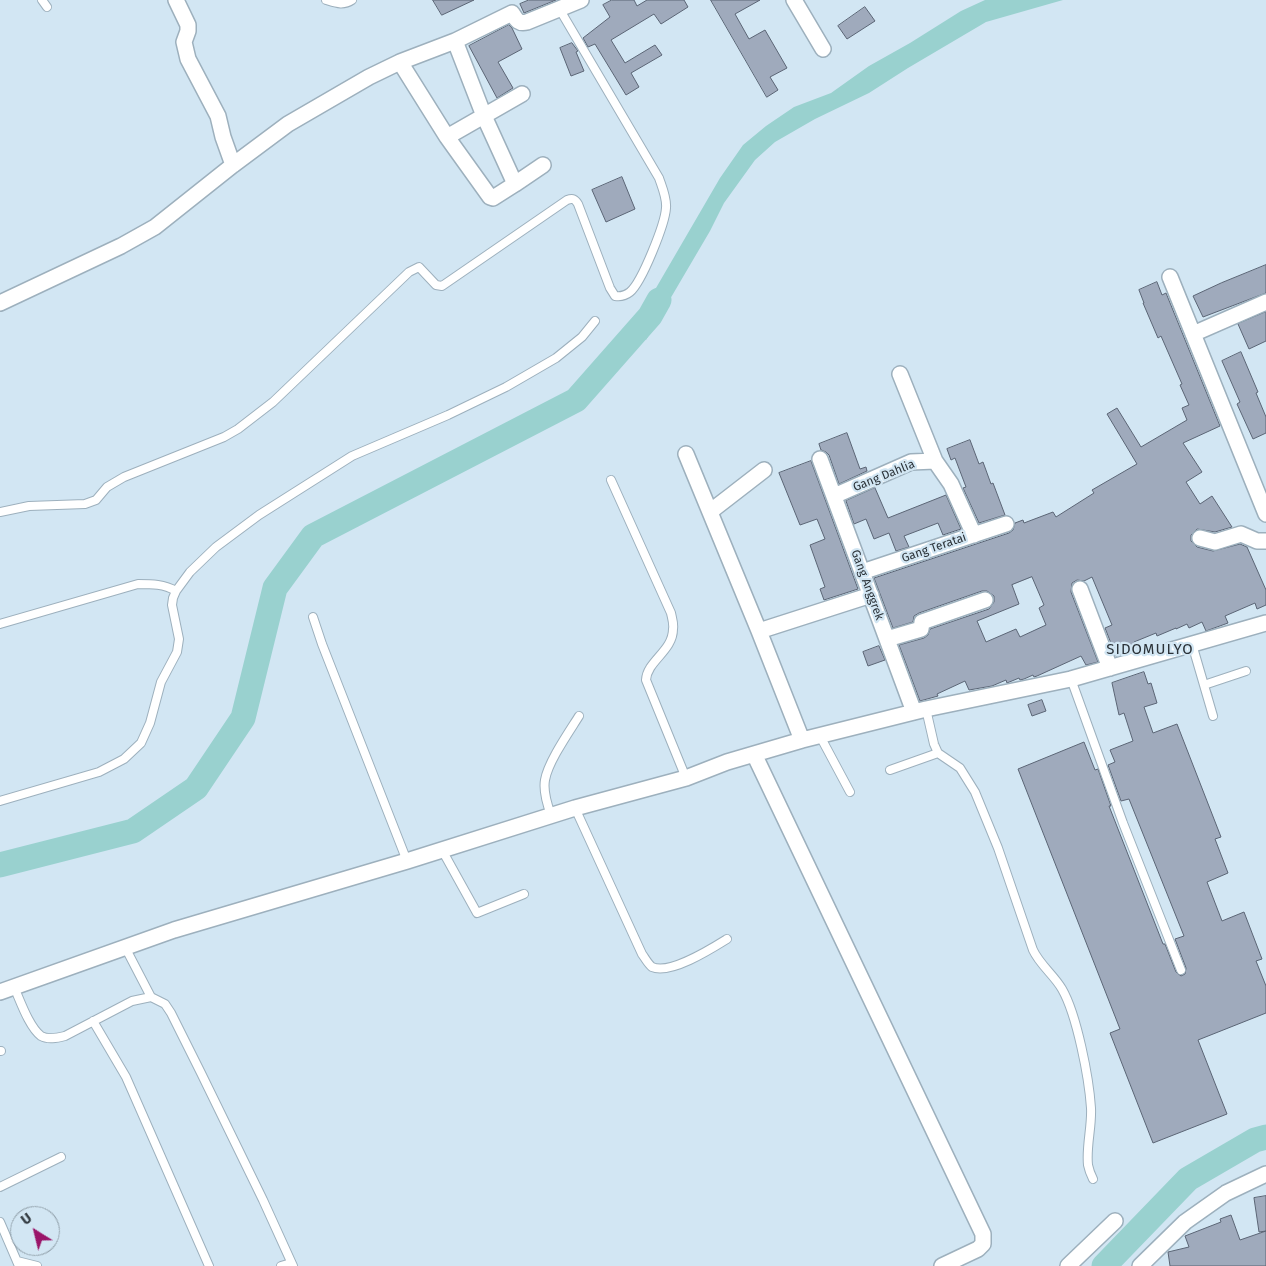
<!DOCTYPE html>
<style>
body{margin:0}
#map{position:relative;width:1266px;height:1266px;overflow:hidden;background:#d2e6f3;font-family:"Fira Sans",sans-serif}
canvas{display:block}
.north{position:absolute;left:10px;top:1206px;width:50px;height:50px;box-sizing:border-box;background:#d2e6f3;border:1px solid #8f9ea8;border-radius:50%;rotate:324deg;font-size:14px;font-weight:700;line-height:20px;text-align:center;color:#2b3238}
.north::after{content:'';display:block;margin:auto;width:18px;height:22px;background:#9a1569;clip-path:polygon(50% 0,100% 100%,50% 72%,0 100%)}
</style>
<div id="map">
<canvas width="1266" height="1266"></canvas>
<div class="north">U</div>
</div>
<script>
const c = document.querySelector('canvas').getContext('2d');
c.lineJoin = 'round';
function paint(path, color) { c.fillStyle = color; c.fill(path, 'evenodd'); }
function strokePath(path, color, width, dash) { c.strokeStyle = color; c.lineWidth = width; c.lineCap = dash ? 'butt' : 'round'; c.setLineDash(dash || []); c.stroke(path); }
function drawText(font, color, halo, rows, align = 'center') {
  c.font = font + ' "Fira Sans",sans-serif'; c.lineWidth = 4.5; c.setLineDash([]); c.textBaseline = 'middle'; c.strokeStyle = halo; c.fillStyle = color; for (const [text, x, y, turn = 0] of rows) {
    c.save(); c.translate(x, y); c.rotate((+turn || 0) * Math.PI / 180); c.textAlign = isNaN(turn) ? turn : align; if (halo) c.strokeText(text, 0, 0); c.fillText(text, 0, 0); c.restore();
  }
}
paint(new Path2D(`
 M985 0H1063L986 22 908 68 869 93 815 119 775 142 755 160 724 203 710 231 646 340 638 324 649 300 720 178 743 145 766 126 794 107 831 93 869 66 910 43 961 11Z`), '#99d1cf');
strokePath(new Path2D(`
 M0 865 133 831 196 788 243 718 275 588 313 536 576 400 650 316 659 300
 M1104 1266 1188 1179 1255 1140 1266 1137`), '#99d1cf', 25);
const building = new Path2D(`
 M433 0H474L442 15Z
 M529 0H556L524 13 520 4Z
 M612 0H634L637 6 647 0H684L688 7 661 24 654 14 611 40 625 63 655 45 662 55 631 73 639 87 626 95 595 44 588 47 583 38 610 17 603 5Z
 M711 0H760L735 14 749 39 765 30 787 68 770 77 778 90 767 97Z
 M865 7 875 21 847 39 838 26Z
 M509 25 512 28 522 49 498 62 513 88 497 98 469 46Z
 M572 43 578 51 576 52 584 71 571 76 560 48Z
 M622 177 635 209 606 222 592 190Z
 M1266 265V293L1203 317 1193 296 1221 283Z
 M1157 282 1162 295 1166 293 1220 426 1183 443 1202 472 1186 482 1200 504 1212 496 1232 527 1215 532 1197 529 1191 535V541L1197 547 1213 551 1240 544 1247 547 1266 590V605L1257 609 1255 603 1225 616 1228 623 1206 631 1202 622 1189 628 1187 624 1176 629V628L1157 636 1156 633 1134 642 1136 648 1126 652 1127 653 1116 656 1105 628 1112 625 1092 577 1084 581 1077 580 1072 583 1071 592 1098 662 1086 665 1081 656 1037 676 1034 677 1033 675 1024 679 1020 680 1019 678 1007 683 1006 680 992 686 969 690 965 681 937 694 938 696 920 701 899 645 924 638 928 635 930 629 989 609 994 602V596L987 591H982L919 613 914 616 913 622 893 628 874 578 1009 533 1013 530 1015 523 1023 520 1024 523 1053 512 1056 517 1094 493 1092 490 1137 464 1107 414 1117 408 1141 447 1187 420 1182 408 1189 405 1180 385 1182 384 1161 336 1158 338 1143 303H1144L1139 290ZM1032 577 1044 605 1039 608 1046 625 1020 637 1016 629 986 642 977 621 1019 604 1012 585Z
 M1266 312V341L1249 349 1238 324Z
 M1241 352 1258 392 1256 393 1266 417V433L1253 439 1237 404 1240 402 1222 361Z
 M847 433 860 469 866 467 867 471 839 484 829 455 826 452 821 450 819 444Z
 M970 440 979 464 983 462 991 484 993 483 1005 515 979 523 963 488 966 487 955 458 951 460 947 449Z
 M811 461 858 589 824 600 820 589 825 587 810 545 825 539 817 519 800 525 779 473Z
 M875 488 888 518 946 495 961 529 943 535 938 523 904 536 909 547 896 551 889 533 874 539 866 519 854 524 846 501Z
 M879 646 885 660 868 666 863 652Z
 M1144 672 1148 684 1151 683 1157 703 1144 707 1153 733 1177 724 1221 837 1215 839 1228 873 1207 882 1222 921 1244 912 1262 959 1256 961 1266 986V1013L1198 1040 1227 1114 1153 1143 1110 1033 1120 1029 1018 769 1084 742 1095 770 1098 769 1111 806H1109L1163 944H1165L1176 972 1181 976 1185 974 1186 968 1175 939 1184 936 1129 799 1121 801 1108 765 1115 762 1110 750 1133 741 1124 713 1119 715 1112 683Z
 M1042 700 1046 711 1032 716 1028 705Z
 M1266 1196V1266H1170L1168 1252 1189 1247 1185 1236 1221 1222 1220 1219 1231 1215 1240 1240 1266 1231 1259 1232 1254 1198Z`);
paint(building, '#9faabc');
strokePath(building, '#5b6575', 1);
const lane = new Path2D(`
 M42 0 47 7
 M326 0C336 3 343 6 352 0
 M611 480 671 613C672 618 674 624 673 629 673 651 647 661 646 680L686 778
 M0 512 29 506 85 504 96 500 107 487 124 477 224 437 238 429 273 402 409 272 419 267 436 285 442 286 567 200C573 198 575 199 578 204L610 288 615 296C621 297 625 296 630 292 642 282 665 224 666 208 667 198 662 187 659 178L560 10
 M313 617 322 644 407 861
 M0 624 138 584C152 584 164 584 176 591
 M1192 644 1213 716
 M1071 679 1123 823 1181 970
 M1204 685 1246 671
 M926 709 934 744 938 753 960 768 975 792 998 848 1033 950C1040 965 1054 975 1062 989 1077 1015 1089 1078 1091 1108 1092 1127 1086 1146 1088 1165 1089 1170 1091 1175 1093 1179
 M820 736 850 792
 M890 770 938 753
 M0 801 99 772 124 759 141 743 150 723 161 682 177 652 179 639 172 605 173 598 176 591 190 572 216 547 259 515 352 456 448 415 506 387 556 358 582 337 595 321
 M575 808 642 954C645 958 648 964 652 967 670 975 711 949 727 939
 M551 815C547 804 543 791 545 780 548 762 569 732 579 716
 M442 850 477 913 524 894
 M125 947 151 997
 M14 987C20 1000 29 1027 41 1036 48 1040 57 1038 65 1036L132 1001 151 997 165 1004 171 1013 201 1073 263 1200 293 1266
 M93 1021 126 1077 209 1266
 M0 1051H1
 M0 1187 61 1157
 M0 1222 19 1266
 M17 1261 37 1266
 M281 1266 291 1263`);
const street = new Path2D(`
 M176 0 188 25V31L184 42 188 59 218 116 223 137 233 165
 M794 0 823 49
 M455 41 484 116 515 184 543 165
 M400 62 447 137
 M515 184 493 198 490 197 447 137 522 94
 M1170 277 1266 514
 M0 303 121 246 155 227 233 165 288 124 369 77 400 62 455 41 512 13C517 21 519 24 527 22L581 0
 M1193 334 1266 302
 M900 374 935 461 951 484 974 535
 M686 454 759 631 802 740
 M820 459 914 712
 M834 496 911 462 935 461
 M711 511 764 470
 M1200 538 1215 542 1241 534 1257 541H1266
 M862 572 1006 524
 M1080 589 1110 668
 M759 631 871 595
 M887 639 921 629 922 622 985 600
 M754 754 983 1234V1244L978 1249 942 1266
 M0 992 174 930 407 861 575 808 686 778 727 762 802 740 926 709 1071 679 1266 623
 M1068 1266 1115 1221
 M1140 1266 1185 1222 1226 1193 1266 1174`);
strokePath(lane, '#9db0bd', 10);
strokePath(street, '#9db0bd', 18);
strokePath(lane, '#fff', 8);
strokePath(street, '#fff', 15);
drawText('12px', '#2b3238', '#d2e6f3', [
 ["Gang Dahlia",884,476,-22],
 ["Gang Teratai",934,548,-19],
 ["Gang Anggrek",867,585,70]
]);
c.letterSpacing = '1px';
drawText('15px', '#2b3238', '#d2e6f3', [
 ["SIDOMULYO",1150,650]
]);
c.letterSpacing = '0px';
</script>
